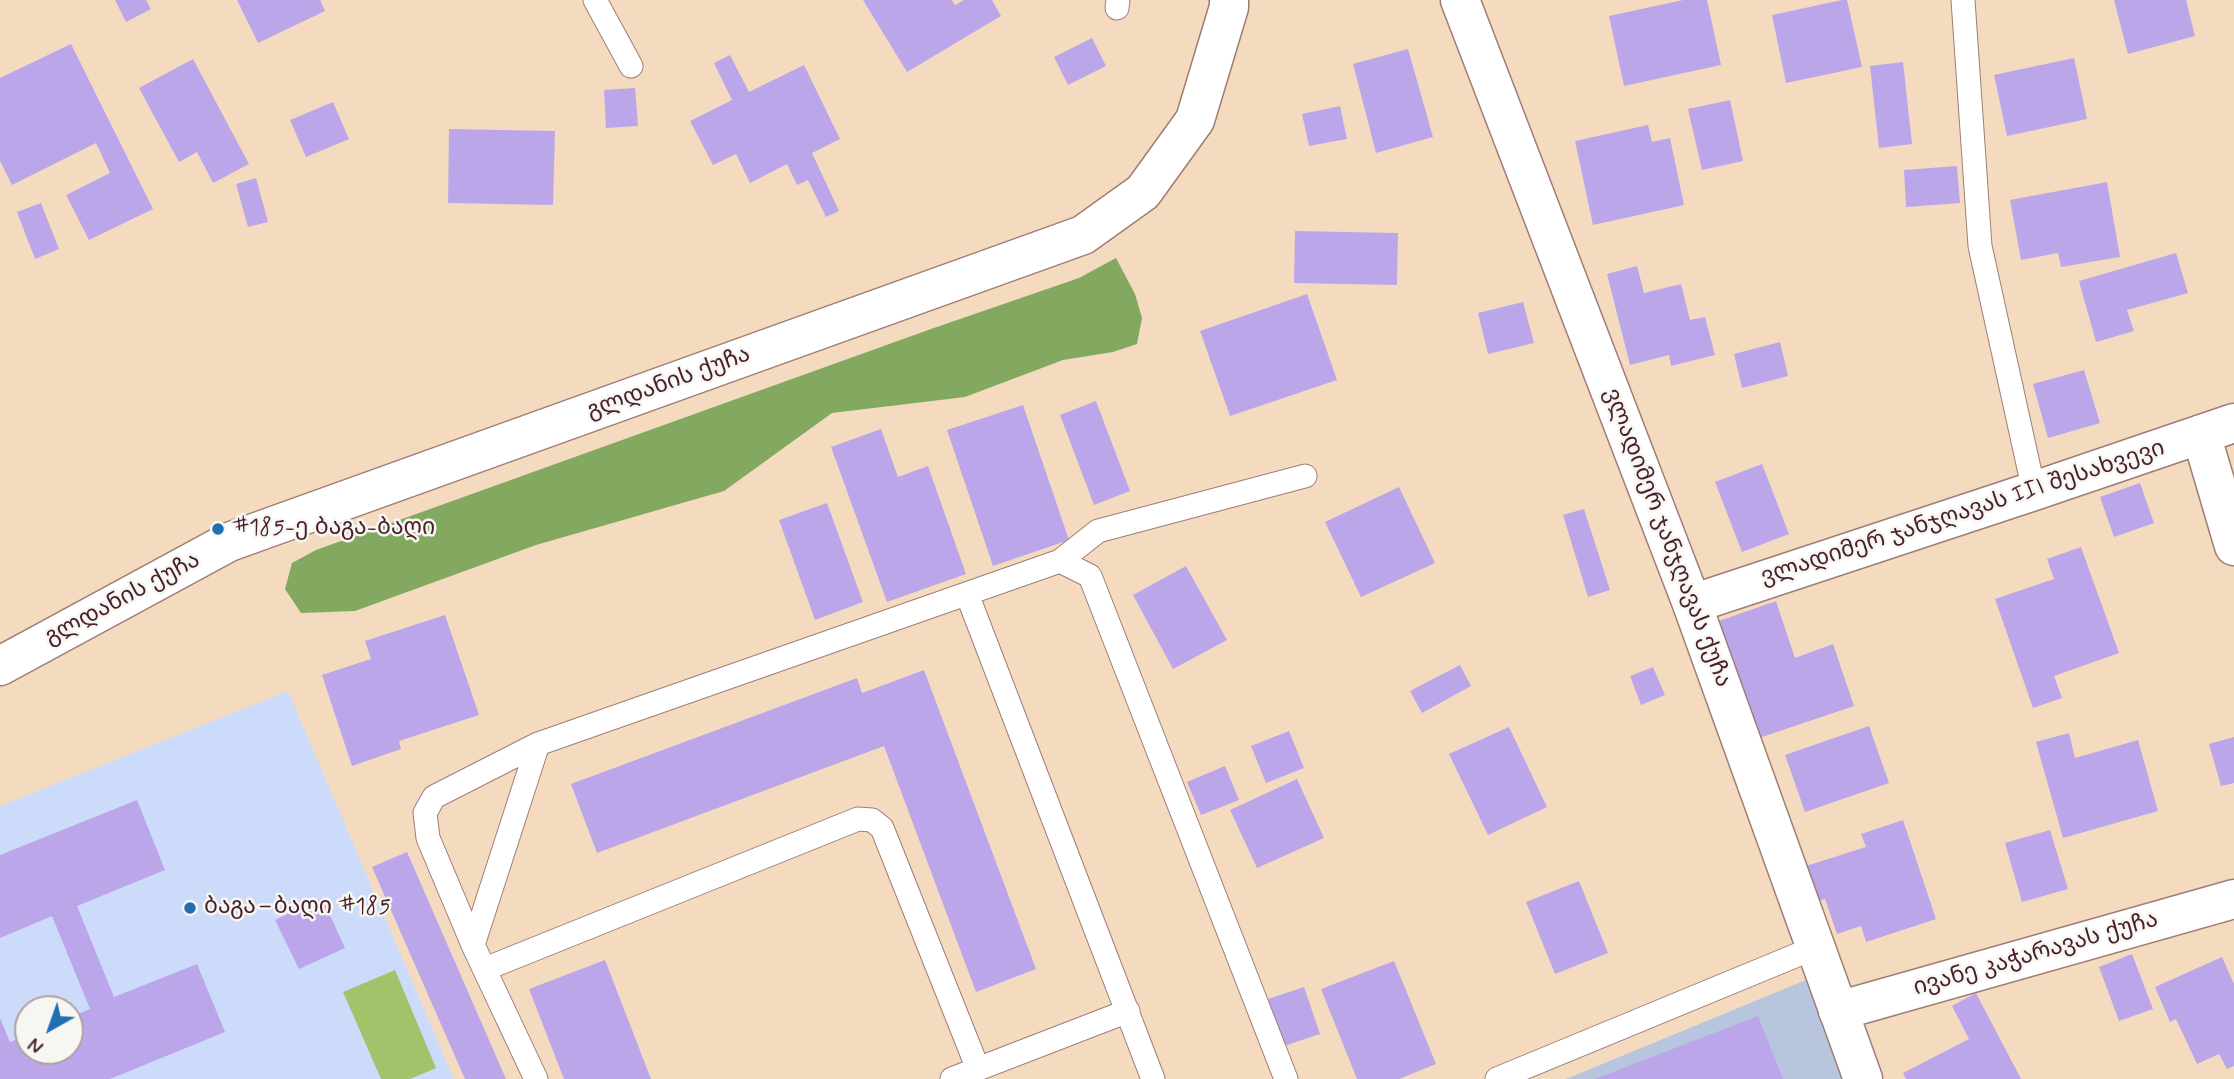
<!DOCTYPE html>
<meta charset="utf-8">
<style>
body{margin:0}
#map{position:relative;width:2234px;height:1079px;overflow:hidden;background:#f4dbbf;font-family:Mynerve,sans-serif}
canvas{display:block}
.north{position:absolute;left:14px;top:995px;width:70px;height:70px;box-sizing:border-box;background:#f6f6f2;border:2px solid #b1a0a2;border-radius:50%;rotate:220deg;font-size:19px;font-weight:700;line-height:28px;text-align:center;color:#4a1f2b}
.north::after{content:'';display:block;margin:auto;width:24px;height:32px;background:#1f6fb2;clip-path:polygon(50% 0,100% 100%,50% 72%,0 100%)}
</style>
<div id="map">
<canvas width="2234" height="1079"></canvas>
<div class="north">N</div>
</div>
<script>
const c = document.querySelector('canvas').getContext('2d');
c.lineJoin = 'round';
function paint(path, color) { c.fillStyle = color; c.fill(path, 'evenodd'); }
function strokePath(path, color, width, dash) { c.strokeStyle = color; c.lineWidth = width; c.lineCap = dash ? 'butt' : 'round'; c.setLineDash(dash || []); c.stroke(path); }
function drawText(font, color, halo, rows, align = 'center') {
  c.font = font + ' Mynerve,"Noto Sans Georgian",sans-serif'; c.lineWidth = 5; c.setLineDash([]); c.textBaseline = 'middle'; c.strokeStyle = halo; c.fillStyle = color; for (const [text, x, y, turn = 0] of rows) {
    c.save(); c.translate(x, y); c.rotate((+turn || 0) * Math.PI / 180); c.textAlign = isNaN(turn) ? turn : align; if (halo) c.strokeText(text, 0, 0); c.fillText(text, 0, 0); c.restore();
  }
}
paint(new Path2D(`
 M288 691 454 1079H0V806ZM28 1009H70V1051H28Z`), '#ccdbfa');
paint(new Path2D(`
 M1806 980 1845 1079H1566Z`), '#b8c5de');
paint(new Path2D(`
 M395 970 436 1068 410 1079H381L343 992Z`), '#a3c36b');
paint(new Path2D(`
 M1116 258 1135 294 1142 318 1137 344 1113 352 1063 360 965 397 832 413 724 491 536 545 355 611 301 613 285 589 292 563 316 550 931 329 1079 278Z`), '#82a95f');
paint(new Path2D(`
 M115 0H146L151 9 126 22Z
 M237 0H320L325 11 258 43Z
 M863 0H952L955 5 964 0H992L1001 16 907 72Z
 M1683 0H1707L1721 65 1624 86 1609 16Z
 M1842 0H1847L1862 67 1786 83 1772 15Z
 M2114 0H2186L2195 36 2128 54Z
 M1092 38 1106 66 1068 85 1054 57Z
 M71 44 153 209 89 240 66 195 110 173 96 143 12 185 0 161V78Z
 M1408 49 1433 137 1376 153 1353 64Z
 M730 55 749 92 804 65 840 139 812 153 839 211 826 217 808 180 797 185 787 164 750 183 736 154 713 165 690 121 732 100 714 63Z
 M2074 58 2087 119 2007 136 1994 75Z
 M193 59 249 164 213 183 197 152 179 162 139 88Z
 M1903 62 1912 144 1879 148 1870 66Z
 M635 88 638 126 606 128 604 90Z
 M1730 100 1743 161 1702 170 1688 109Z
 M333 102 349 139 306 157 290 120Z
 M1340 106 1347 139 1309 146 1302 114Z
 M1648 125 1652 142 1670 138 1684 205 1593 225 1575 141Z
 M449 129 555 131 553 205 448 203Z
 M1957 166 1960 203 1906 207 1904 170Z
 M256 178 268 222 248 227 236 184Z
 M2107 182 2120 257 2061 267 2058 253 2021 260 2010 200Z
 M41 203 59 249 35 259 17 212Z
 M1295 231 1398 233 1397 285 1294 283Z
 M2176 253 2188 293 2127 310 2134 331 2096 342 2079 281Z
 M1637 266 1644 293 1681 284 1690 320 1705 317 1715 355 1671 366 1669 355 1630 365 1607 274Z
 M1307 294 1337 380 1230 416 1200 331Z
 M1523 302 1534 343 1488 354 1478 313Z
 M1780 342 1788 376 1742 388 1734 354Z
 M2084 370 2100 423 2048 438 2033 384Z
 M1096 401 1130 491 1094 505 1060 415Z
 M1023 405 1069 540 993 566 947 430Z
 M881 429 898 477 928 466 966 574 887 602 831 447Z
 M1762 464 1789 534 1742 552 1715 482Z
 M2140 483 2154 523 2114 537 2100 497Z
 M1399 487 1435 563 1361 597 1325 522Z
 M827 503 863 602 815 620 779 520Z
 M1584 509 1610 590 1588 597 1563 515Z
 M2081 547 2119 653 2054 676 2062 698 2033 708 1995 599 2054 579 2047 559Z
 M1186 566 1227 640 1173 669 1133 595Z
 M1776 601 1795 658 1833 644 1854 706 1756 739 1716 622Z
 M445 615 479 715 399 741 401 749 352 766 322 675 371 659 365 641Z
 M1460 665 1471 686 1422 713 1410 691Z
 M1653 667 1665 695 1641 705 1630 676Z
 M924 670 1036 969 976 992 884 746 597 853 571 784 857 678 862 693Z
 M1869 726 1889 783 1805 812 1785 755Z
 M1509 727 1547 807 1488 835 1449 754Z
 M1289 731 1304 768 1266 783 1251 746Z
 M2069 733 2075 758 2138 740 2158 811 2063 838 2036 742Z
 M2234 737V783L2221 786 2209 744Z
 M1225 766 1239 800 1201 815 1187 782Z
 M1297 779 1324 838 1257 868 1230 810Z
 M137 800 165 870 77 906 114 997 197 964 225 1032 110 1079H0V1018L10 1042 28 1035V1051H70V1017L90 1009 52 916 0 938V855Z
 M1903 820 1936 919 1866 942 1861 926 1837 934 1825 899 1817 901 1806 866 1866 847 1861 834Z
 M2050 830 2068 889 2022 902 2005 843Z
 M407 852 506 1079H465L372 867Z
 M1579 881 1608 953 1555 974 1526 902Z
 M322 898 345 948 299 969 275 920Z
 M2132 954 2153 1009 2119 1021 2099 967Z
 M2222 957 2234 984V1066L2227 1069 2219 1054 2197 1064 2176 1019 2170 1022 2155 987Z
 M605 960 651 1079H564L529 989Z
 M1394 961 1436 1064 1399 1079H1357L1321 989Z
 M1304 987 1320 1034 1284 1046 1268 999Z
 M1976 993 2021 1079H1906L1903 1073 1969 1039 1952 1006Z
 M1758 1016 1783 1079H1595Z`), '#bca6ea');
const service = new Path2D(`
 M595 0 631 66
 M1963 0 1980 246 2034 491
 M1117 8 1118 0
 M1060 561 1098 531 1305 476
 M967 594 1153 1079
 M473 945 428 838 425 813 434 797 538 744
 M485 969 858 819 872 820 882 828 978 1069
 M536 1079 473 945 538 744 1060 561 1090 576 1286 1079
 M952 1079 1128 1011
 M1497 1079 1814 948`);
const minor = new Path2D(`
 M2201 434 2234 546
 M1692 604 2034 491 2234 423
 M0 666 229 542 1083 235 1143 192 1195 120 1229 7V0
 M1838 1011 2234 899`);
const tertiary = new Path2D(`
 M1460 0 1692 604 1863 1079`);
strokePath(service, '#9f7d75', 25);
strokePath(minor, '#9f7d75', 41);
strokePath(tertiary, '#9f7d75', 41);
strokePath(service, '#fff', 23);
strokePath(minor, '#fff', 38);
strokePath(tertiary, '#fff', 38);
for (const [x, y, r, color] of [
 [218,529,7,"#1f6fb2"],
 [190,908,7,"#1f6fb2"]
]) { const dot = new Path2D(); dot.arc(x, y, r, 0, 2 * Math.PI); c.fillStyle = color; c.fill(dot); strokePath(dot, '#f6f6f2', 2.5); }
drawText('23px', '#4a1f2b', '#f6f6f2', [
 ["გლდანის ქუჩა",669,384,-20],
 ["ვლადიმერ ჯანჯღავას III შესახვევი",1963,514,-18],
 ["ვლადიმერ ჯანჯღავას ქუჩა",1666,538,69],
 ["გლდანის ქუჩა",123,600,-28],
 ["ივანე კაჭარავას ქუჩა",2036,955,-16]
]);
drawText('23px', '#4a1f2b', '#f6f6f2', [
 ["#185-ე ბაგა-ბაღი",232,529],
 ["ბაგა–ბაღი #185",204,908]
], 'left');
</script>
